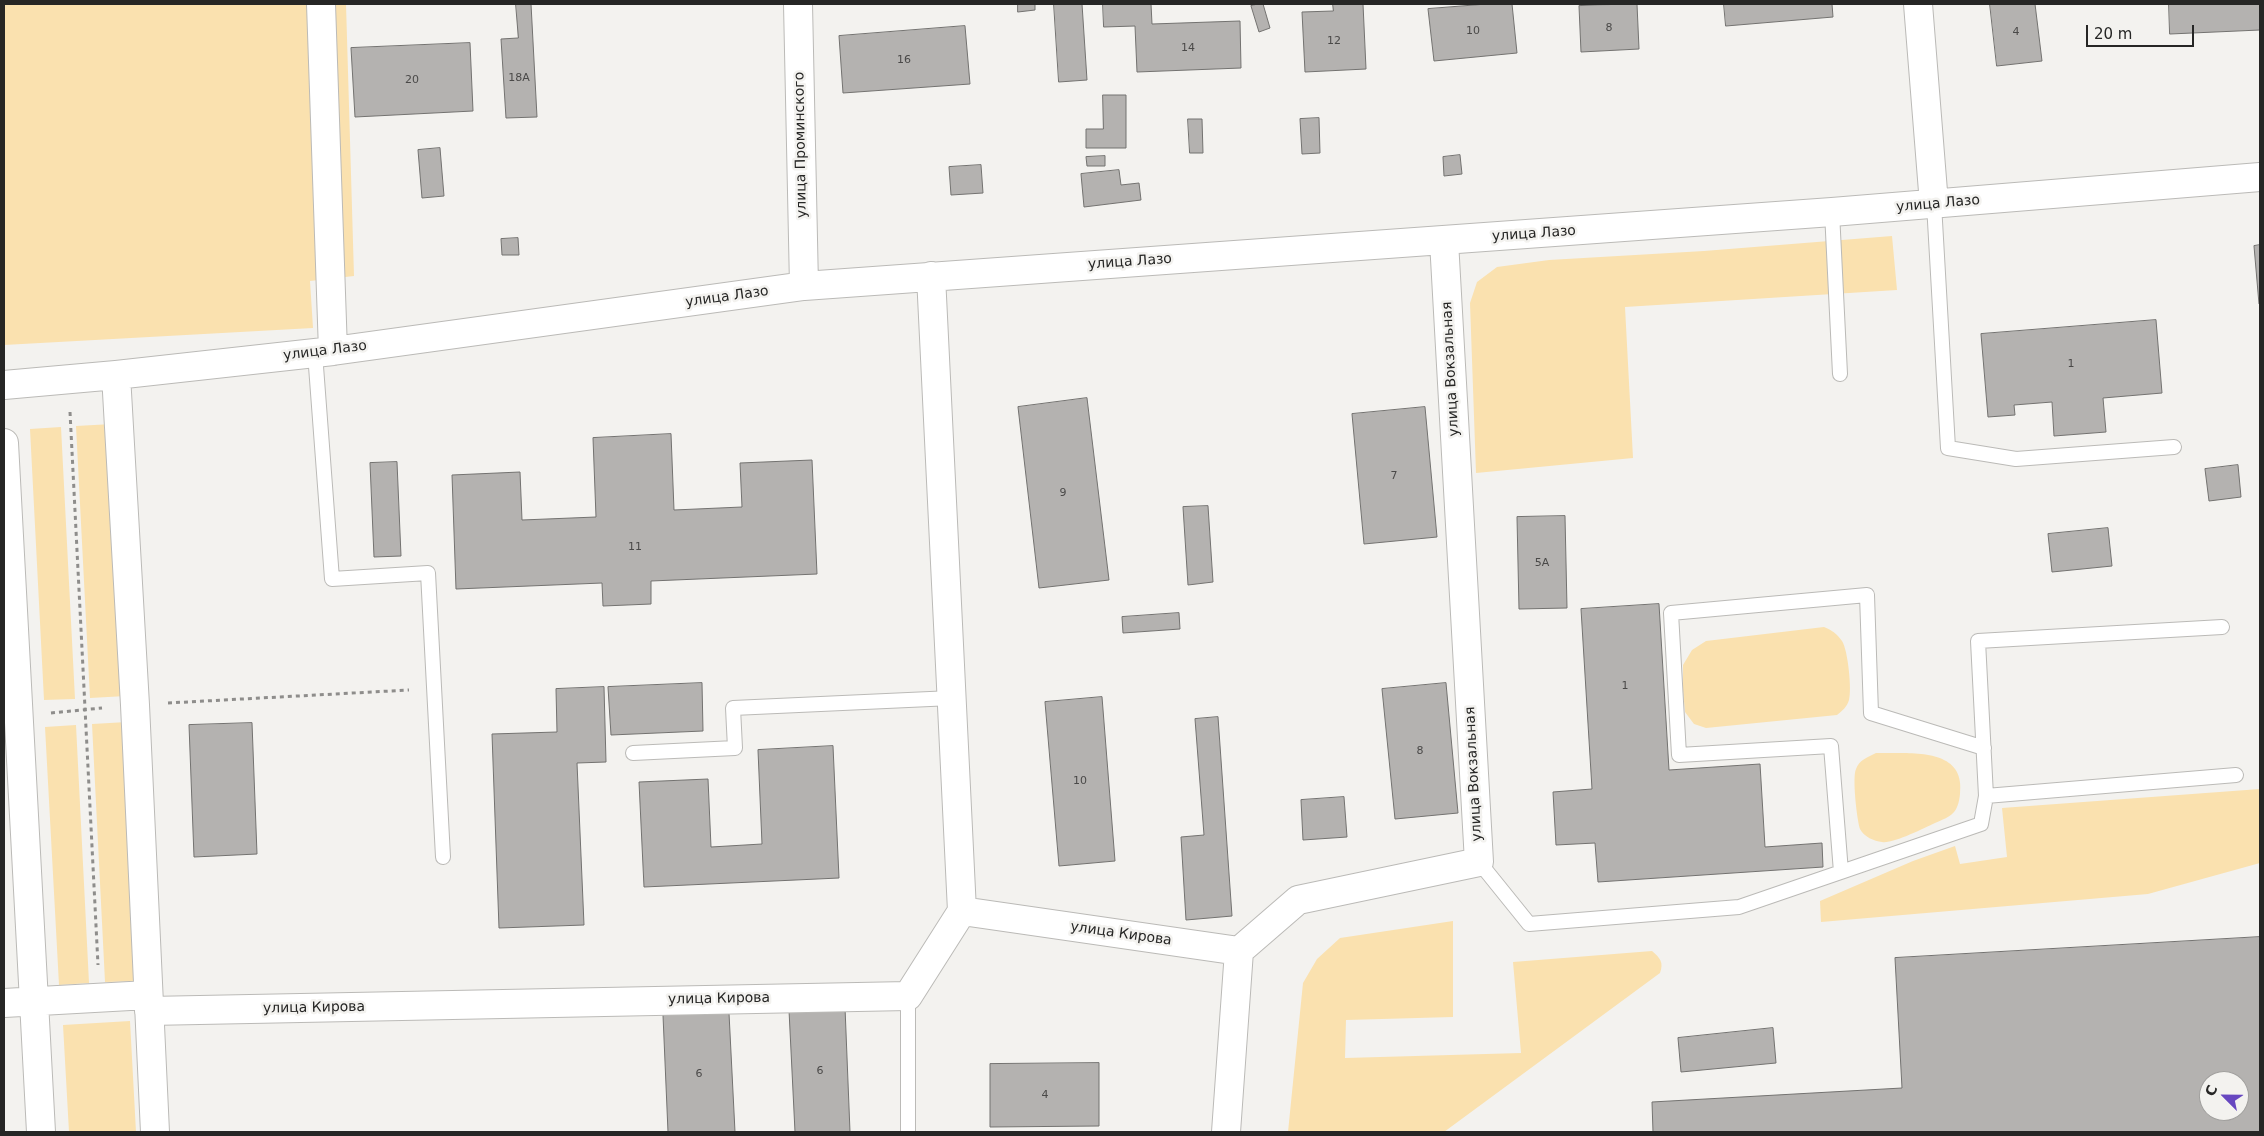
<!DOCTYPE html>
<meta charset="utf-8">
<style>
body{margin:0}
#map{position:relative;width:2264px;height:1136px;overflow:hidden;background:#f3f2ef;font-family:"DejaVu Sans",sans-serif}
canvas{display:block}
.frame{position:absolute;inset:0;border:5px solid #262625;pointer-events:none}
.north{position:absolute;left:2199px;top:1071px;width:50px;height:50px;box-sizing:border-box;background:#f3f2ef;border:1px solid #a1a09e;border-radius:50%;rotate:293deg;font-size:14px;font-weight:700;line-height:20px;text-align:center;color:#262625}
.north::after{content:'';display:block;margin:auto;width:18px;height:22px;background:#6747c0;clip-path:polygon(50% 0,100% 100%,50% 72%,0 100%)}
.scale{position:absolute;left:2086px;top:25px;width:108px;height:22px;box-sizing:border-box;border:2px solid #262625;border-top:0;padding-left:6px;font-size:15px;line-height:18px;white-space:nowrap;color:#262625;-webkit-text-stroke:4px #f3f2ef;paint-order:stroke}
</style>
<div id="map">
<canvas width="2264" height="1136"></canvas>
<div class="frame"></div>
<div class="north">С</div>
<div class="scale">20 m</div>
</div>
<script>
const c = document.querySelector('canvas').getContext('2d');
c.lineJoin = 'round';
function paint(path, color) { c.fillStyle = color; c.fill(path, 'evenodd'); }
function strokePath(path, color, width, dash) { c.strokeStyle = color; c.lineWidth = width; c.lineCap = dash ? 'butt' : 'round'; c.setLineDash(dash || []); c.stroke(path); }
function drawText(font, color, halo, rows, align = 'center') {
  c.font = font + ' "DejaVu Sans",sans-serif'; c.lineWidth = 5; c.setLineDash([]); c.textBaseline = 'middle'; c.strokeStyle = halo; c.fillStyle = color; for (const [text, x, y, turn = 0] of rows) {
    c.save(); c.translate(x, y); c.rotate((+turn || 0) * Math.PI / 180); c.textAlign = isNaN(turn) ? turn : align; if (halo) c.strokeText(text, 0, 0); c.fillText(text, 0, 0); c.restore();
  }
}
paint(new Path2D(`
 M4 4H346L354 276 310 281 313 328 4 345Z
 M1892 236 1897 290 1625 307 1633 458 1476 473 1470 303 1477 282 1497 267 1549 260 1704 251Z
 M112 424 126 696 90 698 76 426Z
 M61 427 75 699 44 700 30 429Z
 M1824 627C1832 630 1837 634 1842 641 1848 650 1852 690 1849 700 1847 707 1842 711 1837 715L1706 728 1694 724 1685 712 1683 690V665L1692 650 1706 641Z
 M127 722 141 981 105 982 92 724Z
 M76 725 89 983 59 985 45 727Z
 M1876 753C1908 754 1966 746 1960 794 1958 813 1952 816 1935 823 1924 828 1893 844 1882 842 1874 841 1864 837 1860 829 1857 820 1852 777 1856 769 1859 760 1868 757 1876 753Z
 M2260 789V863L2148 894 1821 922 1820 901 1913 861 1955 846 1960 864 2007 857 2002 808Z
 M1453 921V1017L1346 1020 1345 1058 1521 1053 1513 962 1652 951C1660 958 1664 962 1660 973L1444 1132H1288L1303 983 1317 959 1340 938Z
 M130 1021 136 1132H69L63 1025Z`), '#fae1af');
const building = new Path2D(`
 M516 4H531L537 117 506 118 501 39 518 38Z
 M1018 4H1035V10L1018 12Z
 M1054 4H1082L1087 80 1059 82Z
 M1103 4H1151L1152 24 1240 21 1241 68 1137 72 1135 26 1104 27Z
 M1258 4H1263L1270 28 1259 32 1251 6Z
 M1333 4H1363L1366 69 1305 72 1302 12 1333 11Z
 M1487 4H1512L1517 53 1434 61 1428 9Z
 M1637 4 1639 49 1581 52 1579 6Z
 M1724 4H1832L1833 17 1726 26Z
 M1990 4H2035L2042 61 1997 66Z
 M2169 4H2260V30L2170 34Z
 M965 26 970 84 843 93 839 36Z
 M470 43 473 111 355 117 351 48Z
 M1103 95H1126V148H1086V129H1103Z
 M1319 118 1320 153 1302 154 1300 119Z
 M1188 119H1202L1203 153H1190Z
 M440 148 444 196 422 198 418 150Z
 M1460 155 1462 174 1444 176 1443 157Z
 M1105 156V166H1087L1086 157Z
 M981 165 983 193 951 195 949 167Z
 M1119 170 1121 185 1139 183 1141 200 1084 207 1081 174Z
 M518 238 519 255H502L501 239Z
 M2260 245V304H2259L2254 246Z
 M2156 320 2162 393 2103 398 2106 432 2054 436 2052 402 2014 405 2015 415 1988 417 1981 334Z
 M1087 398 1109 580 1039 588 1018 407Z
 M1425 407 1437 537 1364 544 1352 414Z
 M671 434 674 510 742 507 740 463 812 460 817 574 651 581V604L603 606 602 583 456 589 452 475 520 472 522 520 596 517 593 438Z
 M397 462 401 556 374 557 370 463Z
 M2238 465 2241 497 2209 501 2205 469Z
 M1208 506 1213 582 1188 585 1183 507Z
 M1565 516 1567 608 1519 609 1517 517Z
 M2108 528 2112 566 2052 572 2048 534Z
 M1659 604 1669 770 1760 764 1765 847 1822 843 1823 867 1598 882 1595 843 1556 845 1553 792 1592 789 1581 609Z
 M1179 613 1180 629 1123 633 1122 617Z
 M702 683 703 731 611 735 608 687Z
 M1446 683 1458 813 1395 819 1382 689Z
 M604 687 606 762 577 763 584 925 499 928 492 734 557 732 556 689Z
 M1102 697 1115 861 1059 866 1045 702Z
 M1218 717 1232 916 1186 920 1181 837 1204 835 1195 719Z
 M252 723 257 854 194 857 189 725Z
 M833 746 839 878 644 887 639 782 708 779 711 847 762 844 758 750Z
 M1344 797 1347 837 1303 840 1301 800Z
 M2260 937V1132H1653L1652 1102 1902 1088 1895 958ZM2209 1081H2239V1111H2209Z
 M845 1007 850 1132H795L789 1010Z
 M729 1013 735 1132H668L663 1015Z
 M1773 1028 1776 1063 1681 1072 1678 1038Z
 M1099 1063V1126L990 1127V1064Z`);
paint(building, '#b4b2b0');
strokePath(building, '#737270', 1);
const lane = new Path2D(`
 M1934 204 1948 448 2016 459 2174 447
 M1832 212 1840 374
 M315 353 332 579 428 573 443 857
 M633 753 735 748 733 708 952 698
 M1986 796 1978 641 2222 627
 M1479 862 1529 924 1739 907 1981 824 1986 796 2236 775
 M1841 872 1831 746 1679 755 1671 613 1867 595 1871 713 1984 748
 M908 996V1132`);
const street = new Path2D(`
 M321 4 333 351
 M798 4 804 286
 M1918 4 1934 204
 M931 276 962 911
 M116 375 135 705 155 1132
 M4 385 116 375 333 351 804 286 1832 212 2260 177
 M4 443 41 1132
 M4 1003 148 995
 M149 1011 908 996 962 911 1239 951
 M1226 1132 1239 951 1298 900 1479 862 1444 241`);
strokePath(lane, '#bbbab7', 16);
strokePath(street, '#bbbab7', 30);
strokePath(new Path2D(`
 M70 412 98 965
 M168 703 409 690
 M51 713 102 708`), '#8e8d8b', 3, [4, 4]);
strokePath(lane, '#fff', 14);
strokePath(street, '#fff', 28);
drawText('11px', '#4a4948', null, [
 ["8",1609,28],
 ["10",1473,31],
 ["4",2016,32],
 ["12",1334,41],
 ["14",1188,48],
 ["16",904,60],
 ["18А",519,78],
 ["20",412,80],
 ["1",2071,364],
 ["7",1394,476],
 ["9",1063,493],
 ["11",635,547],
 ["5А",1542,563],
 ["1",1625,686],
 ["8",1420,751],
 ["10",1080,781],
 ["6",820,1071],
 ["6",699,1074],
 ["4",1045,1095]
]);
drawText('14px', '#262625', '#f3f2ef', [
 ["улица Проминского",801,145,-91],
 ["улица Лазо",1938,204,-5],
 ["улица Лазо",1534,234,-4],
 ["улица Лазо",1130,262,-4],
 ["улица Лазо",727,297,-8],
 ["улица Лазо",325,351,-7],
 ["улица Вокзальная",1451,369,-93],
 ["улица Вокзальная",1474,774,-93],
 ["улица Кирова",1121,934,8],
 ["улица Кирова",719,999,-1],
 ["улица Кирова",314,1008,-1]
]);
</script>
